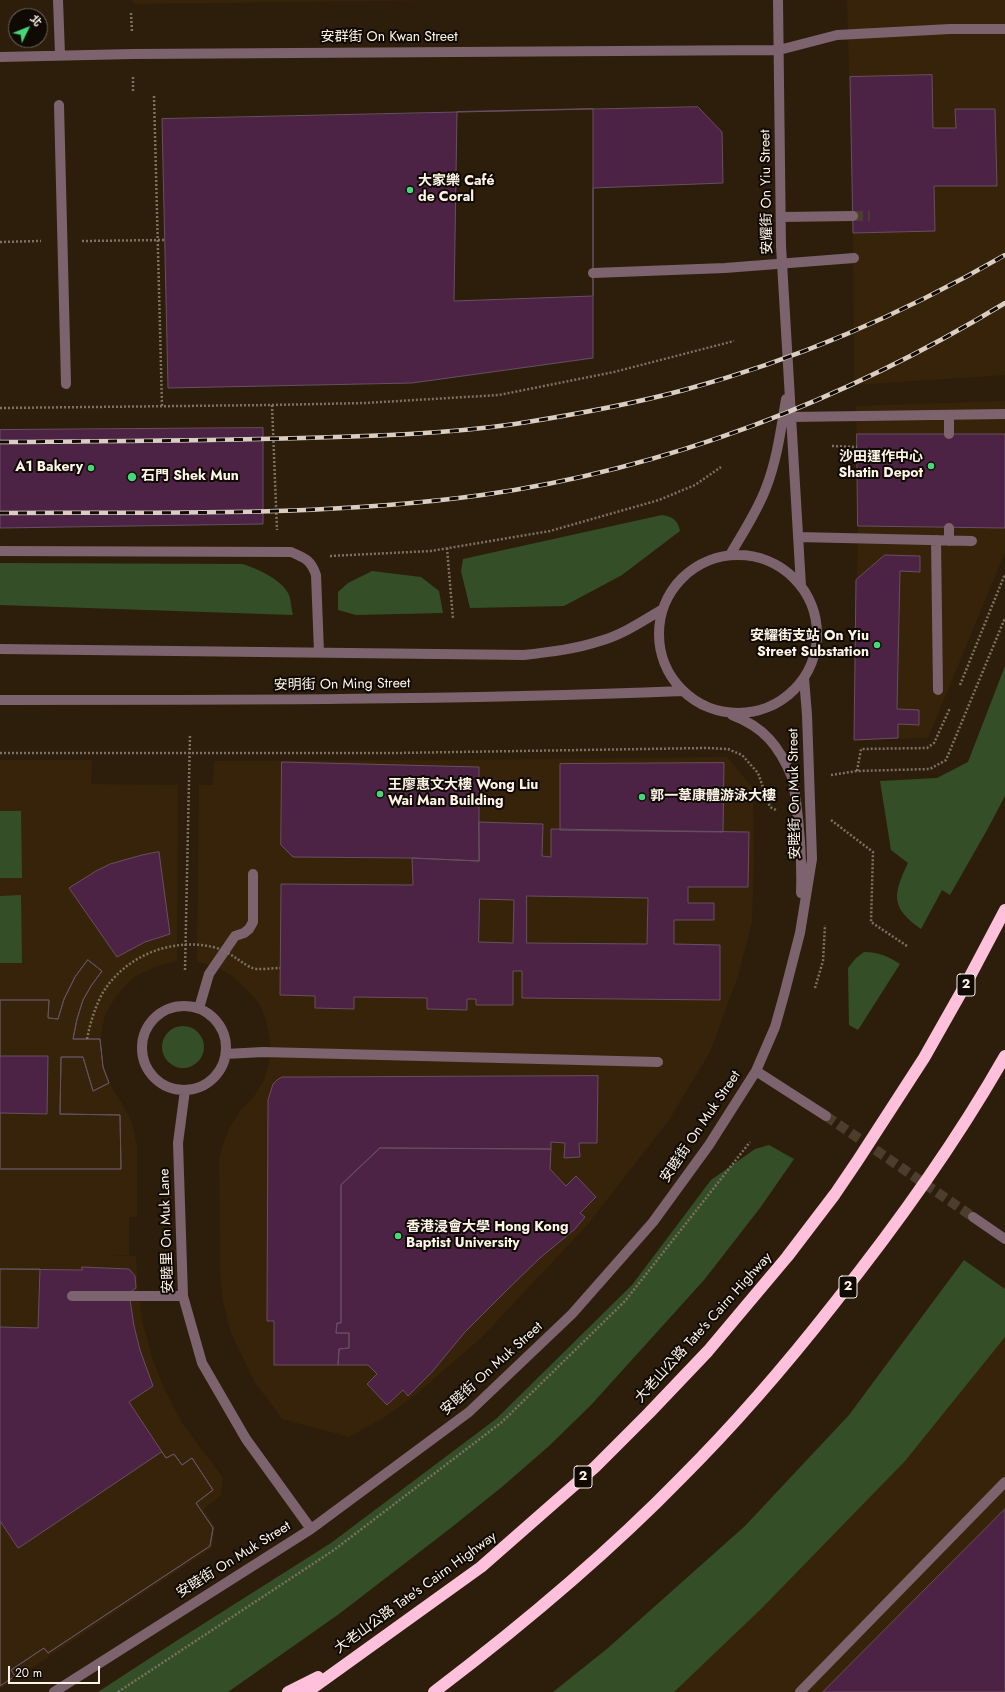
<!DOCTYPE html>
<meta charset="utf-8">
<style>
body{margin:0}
#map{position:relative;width:1005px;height:1692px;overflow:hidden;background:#2d1e0b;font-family:Jost,"Noto Sans TC",sans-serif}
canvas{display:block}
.north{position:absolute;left:8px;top:8px;width:40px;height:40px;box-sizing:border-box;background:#100a04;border:1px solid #6f675f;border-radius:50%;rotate:47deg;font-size:11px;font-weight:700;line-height:16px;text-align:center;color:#fdf3e7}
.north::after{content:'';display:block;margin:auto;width:14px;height:18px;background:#46d779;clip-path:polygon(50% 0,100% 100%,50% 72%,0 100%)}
.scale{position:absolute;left:8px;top:1666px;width:92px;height:18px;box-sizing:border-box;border:2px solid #fdf3e7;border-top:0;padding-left:5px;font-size:12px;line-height:14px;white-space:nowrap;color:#fdf3e7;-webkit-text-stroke:3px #100a04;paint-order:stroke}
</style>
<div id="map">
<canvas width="1005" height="1692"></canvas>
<div class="north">北</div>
<div class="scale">20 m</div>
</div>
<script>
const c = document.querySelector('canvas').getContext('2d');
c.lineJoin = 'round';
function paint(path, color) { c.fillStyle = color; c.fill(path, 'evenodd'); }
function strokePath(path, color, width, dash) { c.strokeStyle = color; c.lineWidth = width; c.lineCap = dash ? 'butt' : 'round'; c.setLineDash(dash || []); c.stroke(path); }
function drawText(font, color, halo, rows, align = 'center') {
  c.font = font + ' Jost,"Noto Sans TC",sans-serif'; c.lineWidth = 4; c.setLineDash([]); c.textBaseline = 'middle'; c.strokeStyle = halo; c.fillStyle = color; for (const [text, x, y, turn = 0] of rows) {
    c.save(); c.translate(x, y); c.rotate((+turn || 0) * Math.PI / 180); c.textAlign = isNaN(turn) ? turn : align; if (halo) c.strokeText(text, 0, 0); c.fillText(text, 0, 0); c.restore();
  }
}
paint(new Path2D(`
 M131 0H444L135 4Z
 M847 0H1005V375L854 385 853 216Z
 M1005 401V552L928 738 854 740 858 526 856 406Z
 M727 757 753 788 754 864 752 922 738 976 710 1052 669 1120 588 1224 482 1337 413 1397 385 1417 349 1437 282 1419 254 1381 231 1333 223 1301 220 1273 219 1158 224 1141 230 1127 239 1112 255 1095 264 1080 269 1063 270 1041 266 1020 259 1003 249 992 232 976 220 969 207 964 197 962 199 785H213L214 761 472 760Z
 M0 760H92L91 784 178 785 177 961 157 966 134 977 118 994 111 1004 105 1015 102 1029 100 1047 102 1063 109 1083 127 1112 133 1126 137 1147V1217H129V1255L109 1256H136L138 1292 143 1324 152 1357 163 1386 182 1423 223 1478 221 1495 204 1509 215 1527 212 1548 0 1689Z
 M1005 1285V1692H615L867 1423Z`), '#372309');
paint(new Path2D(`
 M662 515C673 517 678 520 680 531L622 575 564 606 470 608 461 571 463 559Z
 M0 563 242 564C256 568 281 579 288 593 291 598 291 608 293 615L0 605Z
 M372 571 421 577 439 591 443 613 356 615 338 610V592L348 583Z
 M1005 666V796L987 830 950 895 942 890 921 929C890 907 893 895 908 863L891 850 880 781 937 778 968 762Z
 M0 811H21L22 878H0Z
 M21 895 22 963H0V896Z
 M864 952C878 952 888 956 900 964L858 1030 849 1025 848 968 856 958Z
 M162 1047a21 21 0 1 1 42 0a21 21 0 1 1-42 0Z
 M769 1145 794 1159 760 1208 704 1280 591 1405 549 1446 503 1486 452 1527 339 1614 228 1692H98L173 1643 331 1543 496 1419 632 1285 711 1180 755 1149Z
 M964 1260 1005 1289V1337L905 1461 762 1608 674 1692H553L608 1648 745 1526 849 1415Z`), '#344f27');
const building = new Path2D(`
 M932 75 933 128H956L955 109H995L997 186H934L935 231 853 233 850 77Z
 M698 107 722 132 723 183 593 188V358L412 383 168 388 162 119Z
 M593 109V296L454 301 457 112Z
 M263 428V524L0 528V430Z
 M857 434H1005V528L858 526Z
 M885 555 920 556V572L900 571 897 709 919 710V725L898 724V738L854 740 856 580Z
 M282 762 479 767V861L412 858 293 857 281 845Z
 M724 763 723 832 560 830V764Z
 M479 822 543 824 542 856 551 857V829L749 832 748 887H688V903H714V920H674V944L720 945V1000L522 998V971H513V1005H476V999H467V1010L427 1009V998L354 997V1009L315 1008V996L280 995 281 884 413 885 412 858 479 861ZM527 896 648 898 647 944 527 943ZM480 899 514 900 513 943 479 942Z
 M159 852 170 934 145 942 117 957 69 888 96 871 110 864 142 855Z
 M88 960 102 971 91 986 83 1000 77 1019 73 1039H100L103 1067 109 1083 93 1091 83 1057H61L60 1114 120 1115 121 1169H0V1113L47 1114 48 1056H0V1000H49L48 1018 58 1019 64 999 75 977Z
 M88 960 102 971 91 986 83 1000 77 1019 73 1039H100L103 1067 109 1083 93 1091 83 1057H61L60 1114 120 1115 121 1169H0V1000H49L48 1018 58 1019 64 999 75 977Z
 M598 1076 597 1143H579L580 1157 564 1158 565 1143 551 1142V1149L380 1148 341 1185V1323H337L336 1333H349V1348L339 1349 338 1365H274V1321H267L268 1100 273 1084 277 1080 282 1077H296Z
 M380 1148 551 1149 550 1169 566 1186 576 1176 596 1197 580 1213 585 1217 575 1229 540 1258 507 1290 465 1332 432 1372 408 1396 403 1390 387 1405 367 1384 377 1374 368 1365H338L339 1349 349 1348V1333H336L337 1323H341V1185Z
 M82 1267 129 1269 135 1276 136 1288 129 1293 134 1326 140 1350 153 1386 129 1402 166 1458 174 1454 182 1465 192 1458 213 1490 196 1503 213 1528 210 1546 48 1653 44 1648 11 1670 15 1676 0 1686V1269L82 1270Z
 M0 1269H40L38 1328 0 1327Z
 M162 1452 166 1458 174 1454 182 1465 192 1458 213 1490 196 1503 213 1528 210 1546 48 1653 44 1648 11 1670 15 1676 0 1686V1521L18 1548Z
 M1005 1509V1692H823Z`);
paint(building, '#4d2345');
strokePath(building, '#665061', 1);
strokePath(new Path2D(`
 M853 216H870
 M826 1116 973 1217`), '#4c3e2c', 10, [10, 5]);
strokePath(new Path2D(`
 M131 13 132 32
 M133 91V75
 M154 96 162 406
 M82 241 165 240
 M0 242 41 241
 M272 405 365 403 499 395 614 372 734 341
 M0 408 272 405 277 530
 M832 446 857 447
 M447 548 453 619
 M330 556 431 551 550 531 659 500 695 485 721 467
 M960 685 1005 574
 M0 753H396L706 748 728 749 742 755 758 773 770 807 776 810
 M857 771 861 749 927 748 934 743 950 708
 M831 775 857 771 930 769 946 760 1005 618
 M831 820 873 852 871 922 907 946
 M185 970 190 734
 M815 988 823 961 825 925
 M118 1692 334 1550 502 1422 625 1301 750 1142`), '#7e7161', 2.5, [2, 2]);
strokePath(new Path2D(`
 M58 0 60 54
 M778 0 781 246 801 586
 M0 57 133 54 779 50 837 35 950 29H1005
 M59 105 66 384
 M781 217 853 216
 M593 273 725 268 854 258
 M949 415V434
 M791 417 1005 414
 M798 537 972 541
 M936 540 938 690
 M949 541V528
 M0 551 291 552C305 558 311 560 316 575L319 652
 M730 555C742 534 757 512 766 488 777 460 781 429 786 399
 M659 634a79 79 0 1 1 158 0a79 79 0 1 1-158 0Z
 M0 649 524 655C550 652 576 649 600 641 622 635 643 621 663 609
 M0 700C228 700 456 700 683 691
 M732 715C764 727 779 746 792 777 795 784 794 793 796 801 800 832 802 862 801 893
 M142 1048a42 42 0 1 1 84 0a42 42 0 1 1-84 0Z
 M199 1008 209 974 235 936 244 933 249 929 253 922V874
 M226 1054 263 1052 658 1062
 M756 1071 826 1116
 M185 1090 178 1143 183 1296 202 1363 246 1439 311 1529
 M973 1217 1005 1239
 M72 1296H183
 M54 1692 311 1529 469 1412 572 1314 653 1222 709 1145 756 1071 775 1027 784 995 800 933 812 859 807 715 804 678
 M800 1692 1005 1482`), '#7c636e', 10);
strokePath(new Path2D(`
 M288 1692 318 1677
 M307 1692 481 1567 595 1467 649 1413 708 1351 787 1257 835 1194 858 1160 924 1058 967 982 1005 910
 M434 1692C521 1626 606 1555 682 1477 736 1423 786 1365 833 1305 896 1226 955 1144 1005 1056`), '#fec0db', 12);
const rail = new Path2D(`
 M0 442C101 441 202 441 302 438 373 436 445 434 515 424 572 415 629 405 684 390 796 360 905 313 1005 255
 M0 513C160 512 322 517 482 495 667 469 845 400 1005 303`);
strokePath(rail, '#d9cec1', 4.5);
strokePath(rail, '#100a04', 3, [9]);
strokePath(new Path2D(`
 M87 1039C90 1024 94 1010 101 996 122 957 171 937 213 947 229 951 237 960 250 967 257 971 272 968 280 968`), '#7e7161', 2.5, [2, 2]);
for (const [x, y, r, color] of [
 [410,190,4,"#46d779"],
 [931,466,4,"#46d779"],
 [91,468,4,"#46d779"],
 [132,477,5,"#46d779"],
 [877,645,4,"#46d779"],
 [380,794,4,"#46d779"],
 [642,797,4,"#46d779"],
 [398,1236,4,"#46d779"]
]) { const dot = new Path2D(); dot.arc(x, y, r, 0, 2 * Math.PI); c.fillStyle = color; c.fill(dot); strokePath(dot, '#100a04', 1.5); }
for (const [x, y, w] of [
 [966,985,18],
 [848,1287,18],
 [583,1477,18]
]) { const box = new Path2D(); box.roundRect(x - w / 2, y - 11, w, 22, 3); c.fillStyle = '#100a04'; c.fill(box); strokePath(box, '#fdf3e7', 1); }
drawText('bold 13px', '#fdf3e7', null, [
 ["2",966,985],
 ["2",848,1287],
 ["2",583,1477]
]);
drawText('14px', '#fdf3e7', '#100a04', [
 ["安群街 On Kwan Street",389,38],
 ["安耀街 On Yiu Street",767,192,-91],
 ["安明街 On Ming Street",342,685,-1],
 ["安睦街 On Muk Street",795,794,-91],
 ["安睦街 On Muk Street",701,1127,-56],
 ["安睦里 On Muk Lane",167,1231,-92],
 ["大老山公路 Tate's Cairn Highway",704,1328,-48],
 ["安睦街 On Muk Street",492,1369,-42],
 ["安睦街 On Muk Street",234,1560,-32],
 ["大老山公路 Tate's Cairn Highway",416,1593,-36]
]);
drawText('bold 14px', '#fdf3e7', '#100a04', [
 ["大家樂 Café",418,182],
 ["de Coral",418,198],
 ["沙田運作中心",923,458,"right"],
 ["Shatin Depot",923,474,"right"],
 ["A1 Bakery",83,468,"right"],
 ["石門 Shek Mun",141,477],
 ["安耀街支站 On Yiu",869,637,"right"],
 ["Street Substation",869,653,"right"],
 ["王廖惠文大樓 Wong Liu",388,786],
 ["Wai Man Building",388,802],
 ["郭一葦康體游泳大樓",650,797],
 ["香港浸會大學 Hong Kong",406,1228],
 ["Baptist University",406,1244]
], 'left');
</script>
